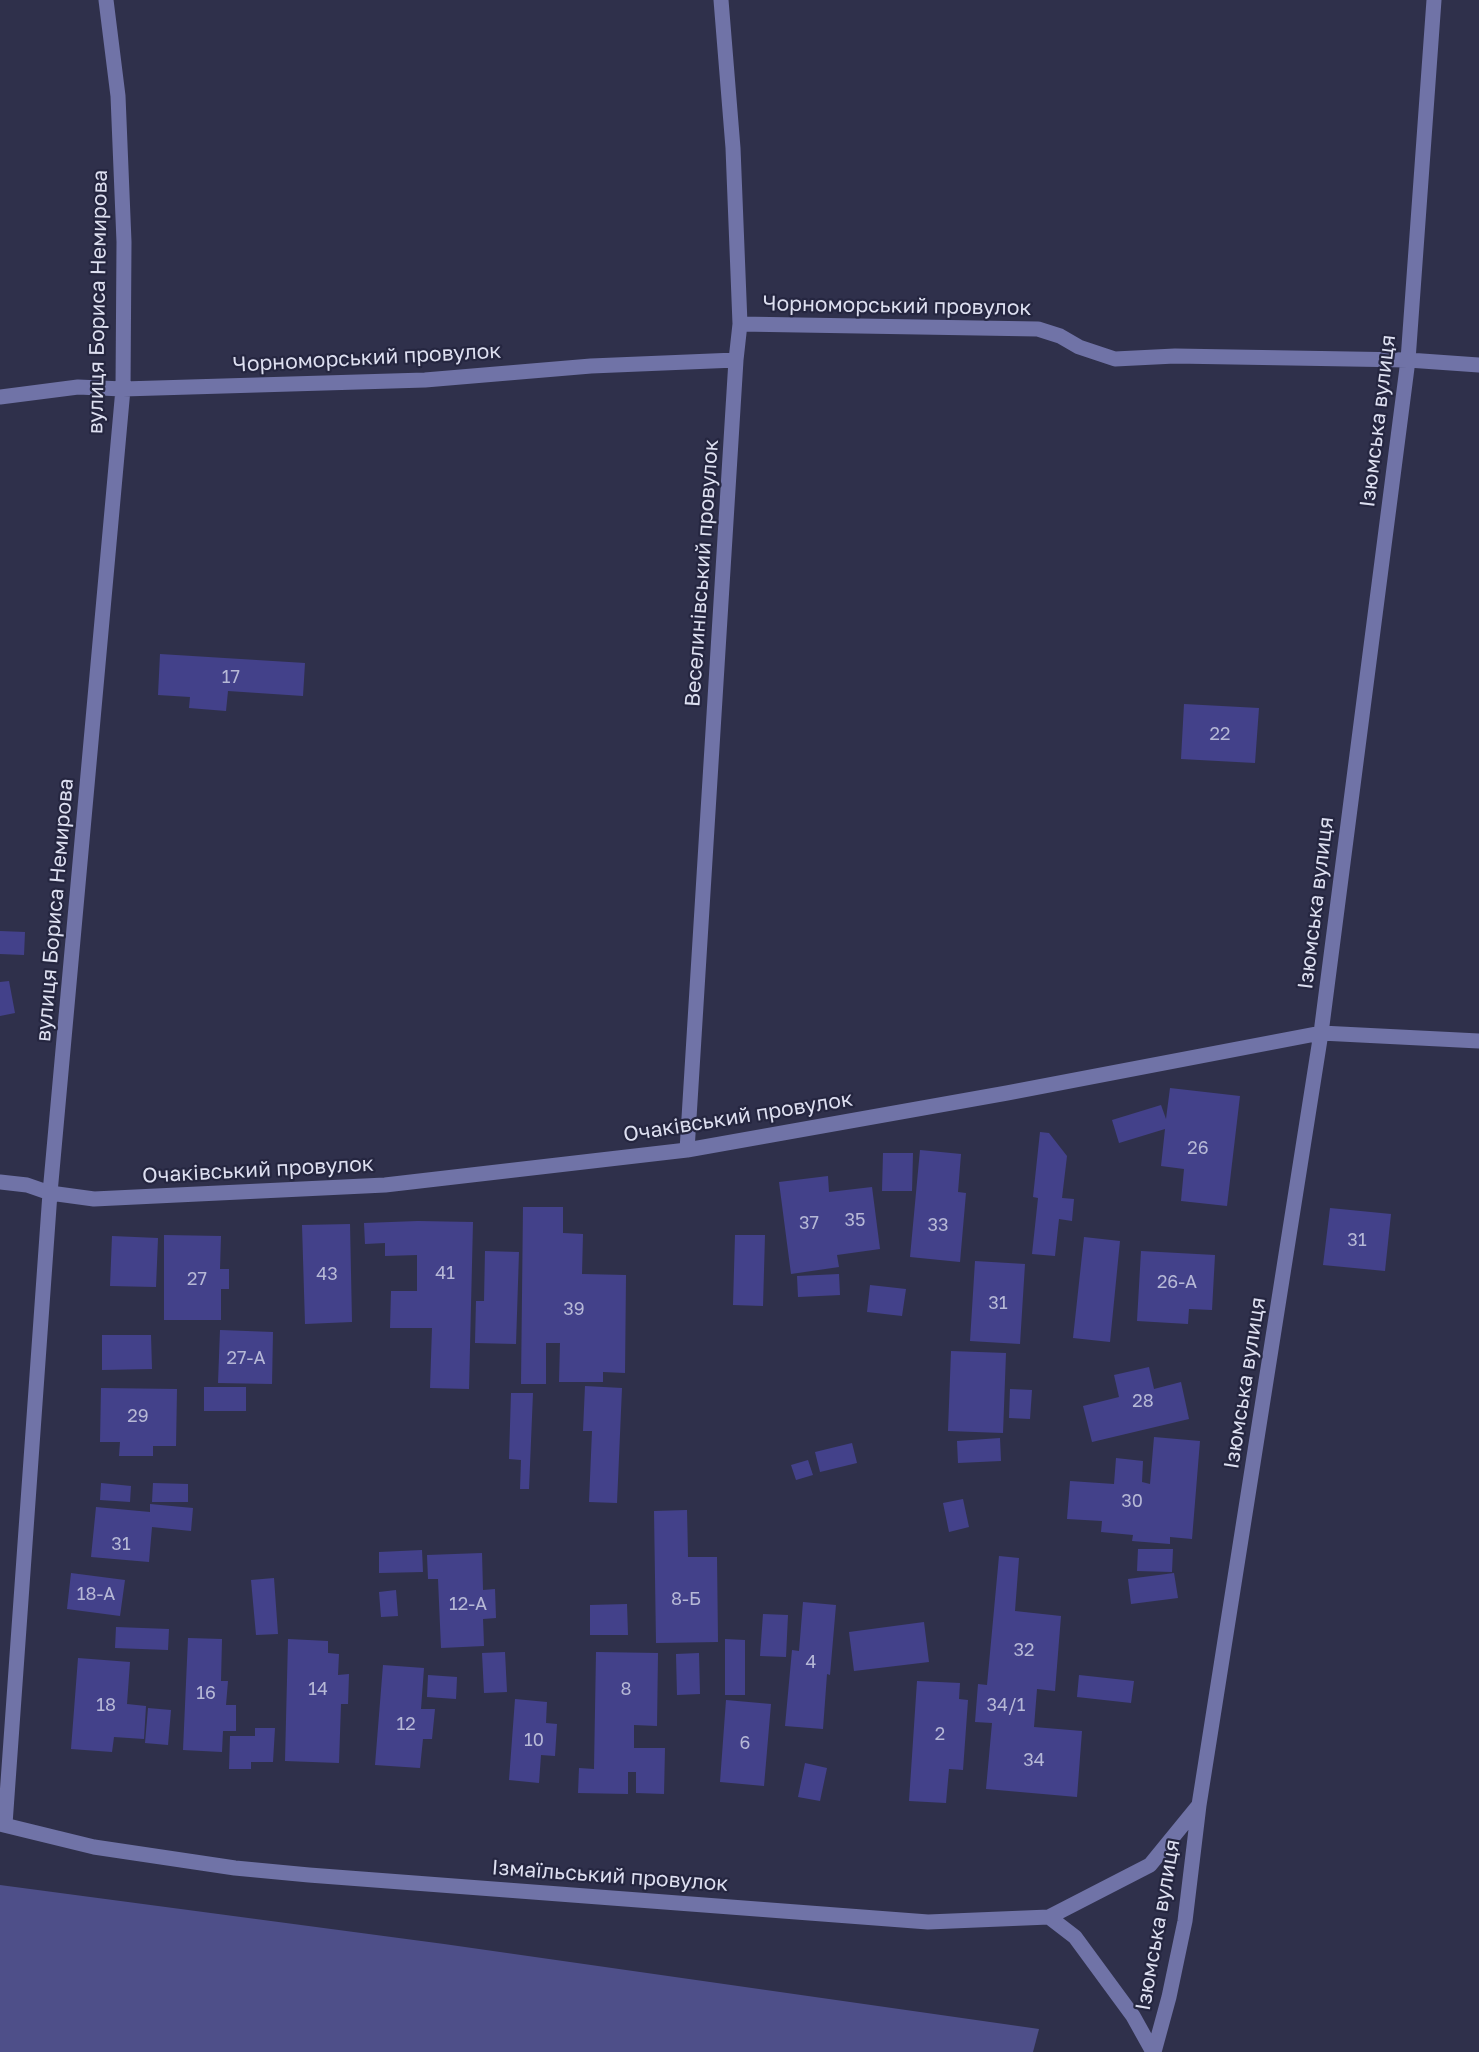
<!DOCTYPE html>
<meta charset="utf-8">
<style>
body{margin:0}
canvas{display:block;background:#2f304b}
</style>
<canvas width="1479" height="2052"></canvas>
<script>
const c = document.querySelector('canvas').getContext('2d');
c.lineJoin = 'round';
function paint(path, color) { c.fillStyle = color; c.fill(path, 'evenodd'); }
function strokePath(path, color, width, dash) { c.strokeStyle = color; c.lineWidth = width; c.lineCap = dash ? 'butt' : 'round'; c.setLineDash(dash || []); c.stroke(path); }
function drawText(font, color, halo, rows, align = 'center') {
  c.font = font + ' "Golos Text",sans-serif'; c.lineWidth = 4.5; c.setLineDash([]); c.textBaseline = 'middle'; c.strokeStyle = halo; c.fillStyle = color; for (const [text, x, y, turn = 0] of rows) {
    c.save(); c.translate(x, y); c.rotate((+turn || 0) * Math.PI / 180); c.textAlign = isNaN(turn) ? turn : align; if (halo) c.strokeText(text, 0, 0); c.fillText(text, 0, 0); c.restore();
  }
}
paint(new Path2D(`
 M0 1885 444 1944 1039 2029 1033 2052H0Z`), '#4e4f89');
paint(new Path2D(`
 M160 654 305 663 303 696 228 691 226 711 189 708 190 697 158 695Z
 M1184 704 1259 708 1255 763 1181 759Z
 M0 931 25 932 24 955 0 954Z
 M9 981 15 1013 0 1016V982Z
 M1170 1088 1240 1096 1227 1206 1181 1201 1184 1169 1161 1166 1165 1129 1119 1143 1112 1120 1161 1105 1166 1119Z
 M1040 1132 1049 1133 1067 1156 1062 1198 1074 1199 1072 1221 1059 1219 1055 1256 1032 1254 1038 1198 1033 1197Z
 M920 1150 961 1154 958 1192 966 1193 960 1262 910 1257Z
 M883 1153H913L912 1191H882Z
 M828 1176 829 1192 872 1187 880 1249 837 1255 839 1267 791 1274 779 1182Z
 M523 1207H563V1233L583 1234 582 1274 626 1275 625 1373 603 1372V1382H559L560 1343H546V1384H521Z
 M1330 1208 1391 1214 1385 1271 1323 1265Z
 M418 1221 473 1222 469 1389 430 1388 432 1328H390L391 1291H417V1255L385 1256V1243L365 1244 364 1223Z
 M350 1224 352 1322 305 1324 302 1225Z
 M164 1235 221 1236 220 1269H229V1289H221V1320H164Z
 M735 1235H765L763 1306 733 1305Z
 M112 1236 158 1238 156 1287 110 1286Z
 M1084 1237 1120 1241 1110 1342 1073 1338Z
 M485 1251 519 1252 516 1344 475 1343 476 1301H484Z
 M1141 1251 1215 1255 1212 1310 1189 1309 1188 1324 1137 1321Z
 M975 1261 1025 1264 1020 1344 970 1341Z
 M839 1274 840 1295 798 1297 797 1276Z
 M870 1285 906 1289 902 1316 867 1312Z
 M220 1330 273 1332 272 1384 218 1383Z
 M102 1335H151L152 1369 102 1370Z
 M951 1351 1006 1353 1003 1433 948 1431Z
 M1149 1367 1154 1389 1181 1382 1189 1419 1092 1442 1083 1406 1119 1397 1114 1375Z
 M585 1386 622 1388 617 1503 589 1502 592 1431H583Z
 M204 1387H246V1411H204Z
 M101 1388 177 1389 176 1446H153V1456H119L120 1442H100Z
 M1010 1389 1032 1390 1030 1419 1009 1418Z
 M511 1393H533L529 1489H520L521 1460 509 1459Z
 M1154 1437 1200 1441 1192 1539 1170 1537V1544L1132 1541 1133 1535 1101 1532 1102 1521 1067 1519 1070 1481 1114 1484 1116 1458 1143 1461 1142 1482 1150 1484Z
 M1000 1438 1001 1461 958 1463 957 1441Z
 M852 1443 857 1463 820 1472 815 1452Z
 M808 1460 813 1475 796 1480 791 1465Z
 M101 1483 131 1486 130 1502 100 1500Z
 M153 1483 188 1484V1502H152Z
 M963 1499 969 1527 949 1532 943 1503Z
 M150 1504 193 1508 191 1531 152 1527 149 1562 91 1557 96 1507 150 1512Z
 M687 1510 688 1557H717L718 1642 656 1643 654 1511Z
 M1138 1549H1173L1172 1572 1137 1571Z
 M422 1550 423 1572 379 1573V1552Z
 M482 1553 483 1590 495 1589 496 1618 483 1619 484 1646 441 1648 438 1579H428L427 1555Z
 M999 1556 1019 1558 1015 1611 1061 1616 1055 1691 1037 1689 1034 1727 1082 1731 1077 1797 986 1789 992 1723 975 1722 978 1684 987 1685Z
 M71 1573 125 1580 120 1616 67 1609Z
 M1174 1573 1178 1598 1131 1604 1128 1579Z
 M274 1578 278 1634 256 1635 251 1580Z
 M396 1590 398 1616 381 1617 379 1592Z
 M803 1602 836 1605 830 1675 827 1674 823 1729 785 1726 792 1650 799 1651Z
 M627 1604 628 1635H590V1605Z
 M763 1614 788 1615 786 1657 760 1656Z
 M924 1622 929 1662 854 1671 849 1632Z
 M116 1627 169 1629 168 1650 115 1648Z
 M188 1638 222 1639 221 1681H228L226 1705H236V1731H223L222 1752 183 1750Z
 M288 1639 328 1641V1653L339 1654 338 1675 349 1674 348 1704H341L339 1763 285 1761Z
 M725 1639 745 1640V1695H725Z
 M505 1652 507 1692 484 1693 482 1653Z
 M596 1652 658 1653 657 1726 634 1725V1748H665L664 1794 636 1793V1772H628V1794L578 1793 579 1768 594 1769Z
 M699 1653 700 1694 677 1695 676 1654Z
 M78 1658 130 1662 127 1704 146 1706 144 1739 114 1737 112 1752 71 1749Z
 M383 1665 424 1668 421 1709H435L432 1739H423L420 1768 375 1765Z
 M428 1675 457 1677 456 1699 427 1697Z
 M1079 1675 1134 1681 1131 1703 1077 1697Z
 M917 1681 960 1683 959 1699 968 1700 963 1770 949 1769 946 1803 909 1801Z
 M515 1699 547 1702 546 1723 557 1724 555 1756 541 1755 539 1783 509 1780Z
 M726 1700 771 1704 764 1786 720 1782Z
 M148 1708 171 1710 168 1745 145 1743Z
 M255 1728H275L273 1762H251V1769H229L230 1736H255Z
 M805 1763 827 1768 820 1801 798 1797Z`), '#43418a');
strokePath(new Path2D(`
 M740 324 1038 329 1060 336 1079 347 1115 359 1175 356 1408 360 1479 365
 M0 397 78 387 123 389 425 380 591 366 736 360
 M687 1150 736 360 740 324 733 148 721 0
 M0 1182 27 1185 50 1193 94 1199 385 1185 687 1150 1007 1093 1321 1033 1479 1041
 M0 1824 94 1847 235 1868 309 1875 928 1922 1049 1917 1075 1937 1133 2016 1153 2052
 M5 1824 50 1193 123 389 124 242 118 96 106 0
 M1049 1917 1150 1865 1199 1805 1321 1033 1408 360 1434 0
 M1154 2052 1169 1997 1185 1921 1199 1805`), '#7073a7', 15);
drawText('18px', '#b6b8d6', null, [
 ["17",231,677],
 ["22",1220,734],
 ["26",1198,1148],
 ["35",855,1220],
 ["37",809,1223],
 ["33",938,1225],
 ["31",1357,1240],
 ["41",445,1273],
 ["43",327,1274],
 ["27",197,1279],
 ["26-А",1177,1282],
 ["31",998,1303],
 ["39",574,1309],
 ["27-А",246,1358],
 ["28",1143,1401],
 ["29",138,1416],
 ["30",1132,1501],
 ["31",121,1544],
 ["18-А",96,1594],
 ["8-Б",686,1599],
 ["12-А",468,1604],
 ["32",1024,1650],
 ["4",811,1662],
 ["14",318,1689],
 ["8",626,1689],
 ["16",206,1693],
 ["18",106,1705],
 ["34/1",1006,1705],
 ["12",406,1724],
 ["2",940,1734],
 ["10",534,1740],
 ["6",745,1743],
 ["34",1034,1760]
]);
drawText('21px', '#dddff0', '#252640', [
 ["вулиця Бориса Немирова",98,302,-89],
 ["Чорноморський провулок",897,306,1],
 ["Чорноморський провулок",367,358,-3],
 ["Ізюмська вулиця",1378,421,-83],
 ["Веселинівський провулок",702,573,-86],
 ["Ізюмська вулиця",1316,903,-83],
 ["вулиця Бориса Немирова",55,910,-85],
 ["Очаківський провулок",738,1117,-9],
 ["Очаківський провулок",258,1170,-3],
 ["Ізюмська вулиця",1245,1383,-81],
 ["Ізмаїльський провулок",610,1876,4],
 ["Ізюмська вулиця",1158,1925,-80]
]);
</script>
